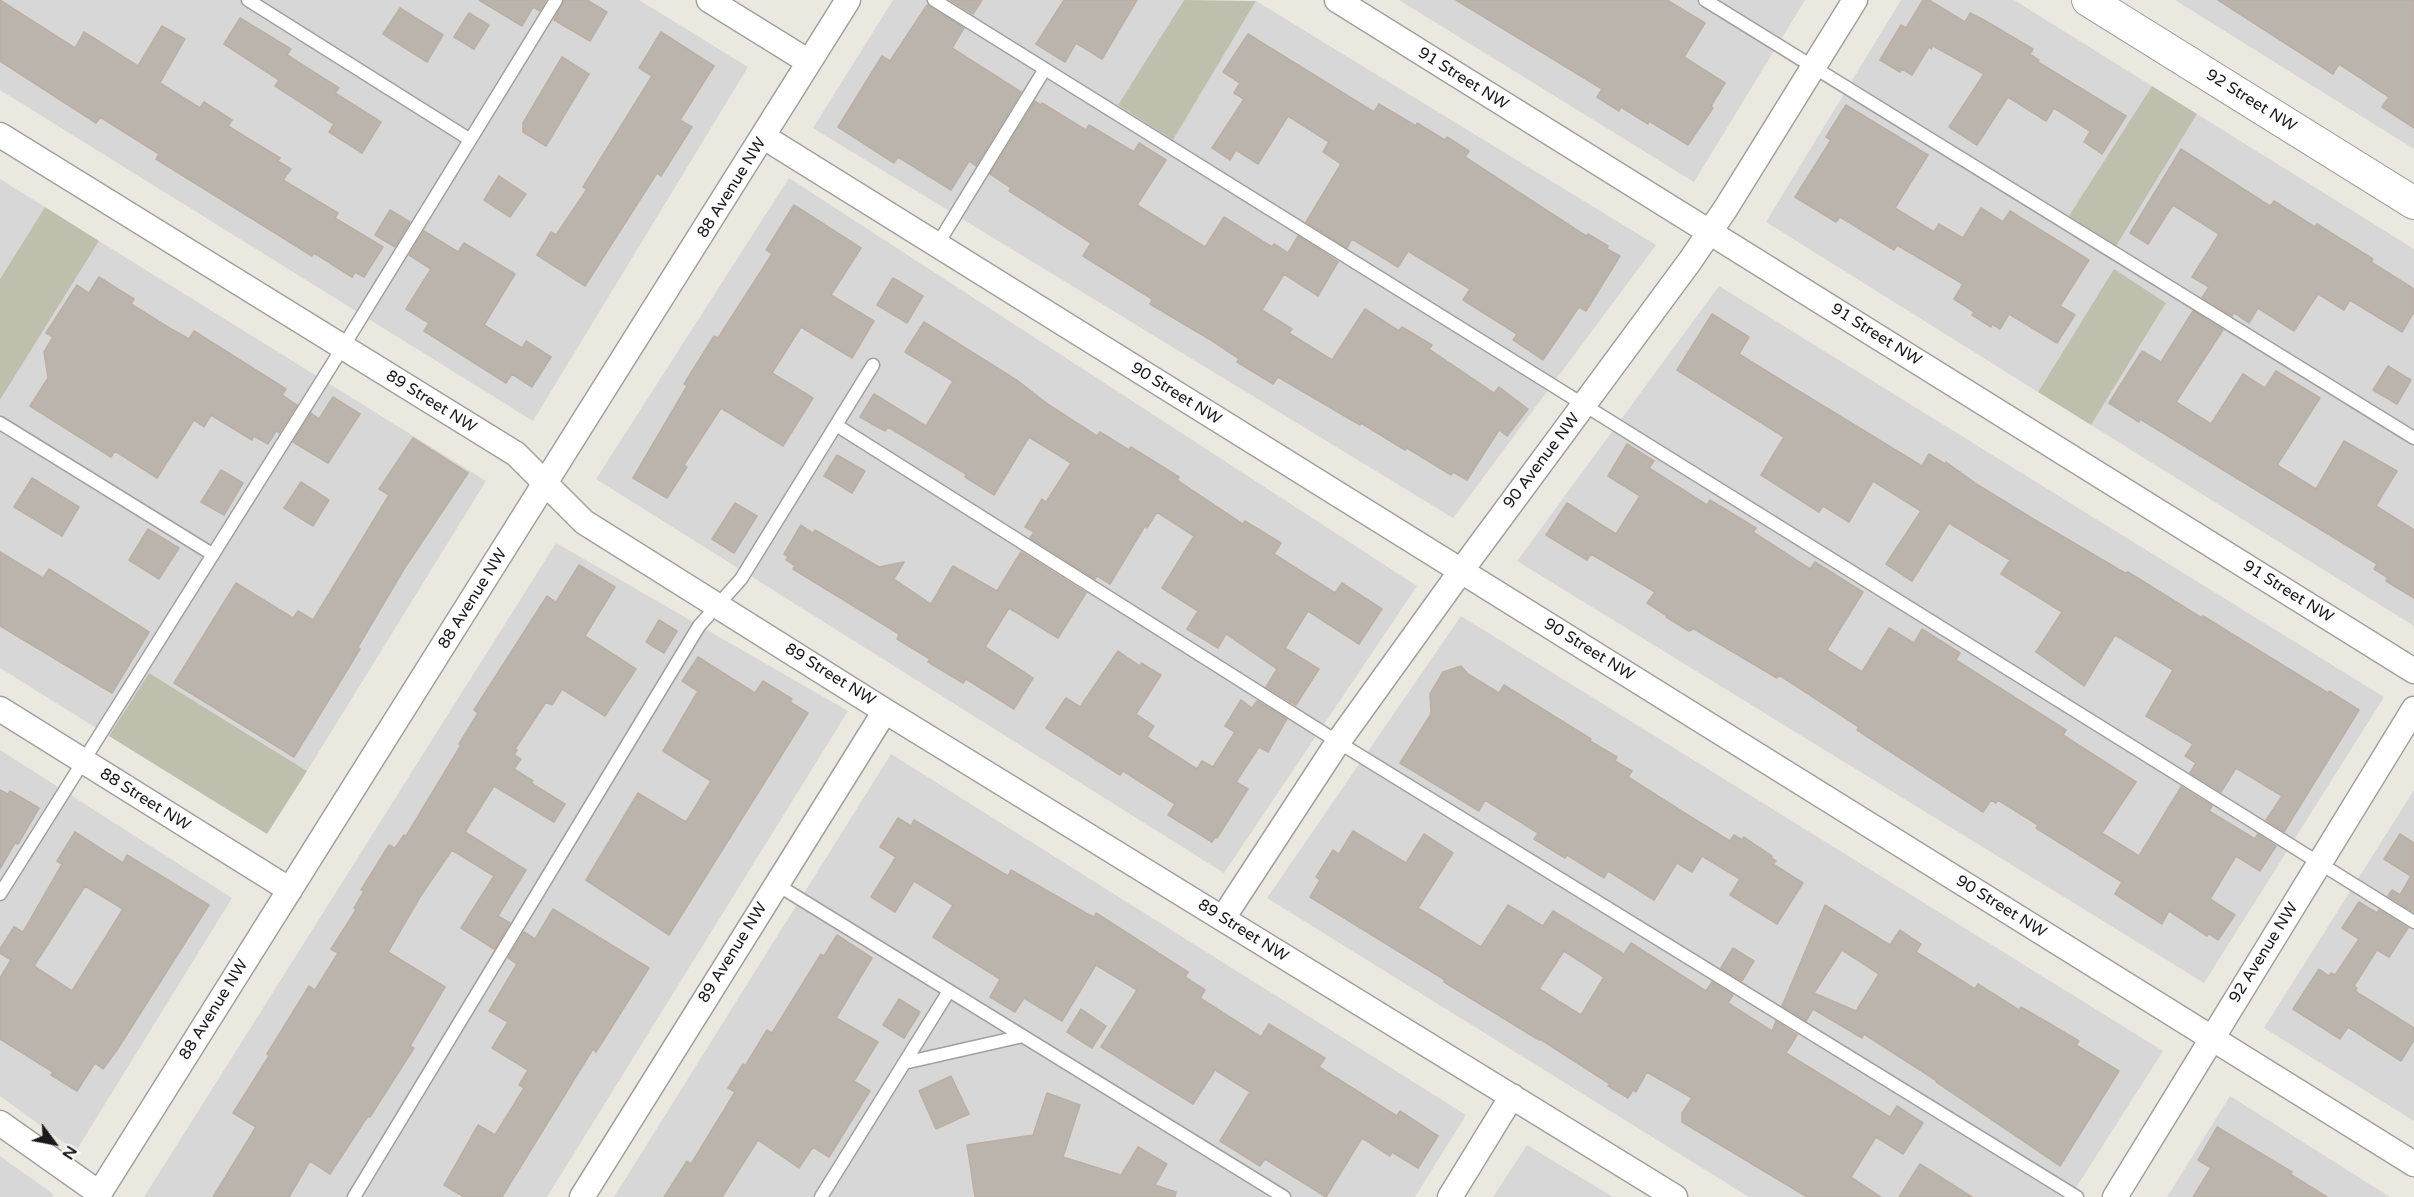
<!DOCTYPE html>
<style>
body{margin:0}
#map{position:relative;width:2414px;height:1197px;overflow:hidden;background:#ebe8e0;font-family:"Varela Round",sans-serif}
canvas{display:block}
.north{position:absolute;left:24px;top:1113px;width:60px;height:60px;-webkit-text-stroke:4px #fff;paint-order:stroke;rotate:122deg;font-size:16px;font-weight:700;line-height:24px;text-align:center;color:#1a1a1a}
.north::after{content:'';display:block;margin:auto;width:21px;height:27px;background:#1a1a1a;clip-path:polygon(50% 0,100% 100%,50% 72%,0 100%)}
</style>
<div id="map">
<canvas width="2414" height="1197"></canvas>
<div class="north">N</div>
</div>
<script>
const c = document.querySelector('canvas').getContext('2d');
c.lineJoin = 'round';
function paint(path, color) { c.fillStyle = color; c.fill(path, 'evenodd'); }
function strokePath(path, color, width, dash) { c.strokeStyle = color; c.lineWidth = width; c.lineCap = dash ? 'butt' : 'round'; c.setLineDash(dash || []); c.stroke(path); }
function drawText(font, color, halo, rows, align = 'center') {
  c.font = font + ' "Varela Round",sans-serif'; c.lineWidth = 5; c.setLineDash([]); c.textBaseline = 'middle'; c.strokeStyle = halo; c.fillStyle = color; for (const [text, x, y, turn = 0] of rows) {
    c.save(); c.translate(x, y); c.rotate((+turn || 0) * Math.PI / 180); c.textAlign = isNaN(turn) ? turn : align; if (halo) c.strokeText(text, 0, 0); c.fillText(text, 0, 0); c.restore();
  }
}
paint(new Path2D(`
 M0 0H639L748 67 533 421 0 90Z
 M893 0H1184L1118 105 1173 140 1256 1 1656 245 1453 518 813 128Z
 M1399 0H1805L1694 182Z
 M1901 0H2014L2152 86 2070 216 2115 245 2197 114 2414 249V626L2091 425 2166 303 2114 270 2038 392 1766 222Z
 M2175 0H2414V149Z
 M789 178 1417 586 1224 873 596 479Z
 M0 179 45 207 0 279Z
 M99 241 486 481 307 771 149 673 109 736 0 668V400Z
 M1719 286 2384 697 2204 983 1517 561Z
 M556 543 848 711 547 1197H144Z
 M1461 616 2163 1051 2070 1197H1749L1267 898Z
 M0 750 232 898 76 1151 0 1096Z
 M891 754 1466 1115 1415 1197H614Z
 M2414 790V1121L2264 1028Z
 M2230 1096 2390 1197H2167Z
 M1527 1145 1613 1197H1493Z
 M0 1156 53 1194 52 1197H0Z`), '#d8d7d7');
paint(new Path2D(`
 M1184 0 1256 1 1173 140 1118 105Z
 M2152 86 2197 114 2116 246 2069 216Z
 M45 207 99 241 0 400V279Z
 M2114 269 2166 303 2091 425 2038 392Z
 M149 673 307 771 267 834 109 736Z`), '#bfbfad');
const building = new Path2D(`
 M0 0 75 48 84 32 138 66 162 26 185 39 160 83 200 108 204 102 232 120 228 126 280 158 278 161 291 169 283 180 338 213 335 218 383 247 364 277 355 272 352 277 314 253 312 256 156 159 159 154 100 117 96 123 0 61Z
 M479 0H546L540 11 533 7 522 26Z
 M564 0H587L607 12 590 41 554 20Z
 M950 0H982L973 14Z
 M1064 0H1137L1102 59 1076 43 1065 62 1036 44Z
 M1456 0H1667L1705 23 1684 57 1725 83 1711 106 1713 108 1688 145 1649 121 1648 124 1621 107 1619 111 1597 97 1602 89Z
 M1923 0H1929L1965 22 1970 13 1984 20 2033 49 2030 54 2039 60 2038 62 2126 116 2102 154 2084 142 2090 131 2054 108 2046 121 2008 97 1977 145 1949 127 1984 74 1933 46 1931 49 1929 47 1912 75 1902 69 1900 72 1880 60 1901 25 1906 28Z
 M2218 0H2414V128L2382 107 2389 97 2339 64 2333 74Z
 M927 5 964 28 952 48 1021 92 976 166 969 161 951 190 898 157 894 163 838 127 882 56 890 61Z
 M400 8 443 35 427 62 383 34Z
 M469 13 489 25 474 49 454 37Z
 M240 18 291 49 287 55 339 88 335 93 381 122 362 153 329 132 334 124 275 86 279 80 224 44Z
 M661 32 714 66 680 120 692 127 661 176 657 173 585 286 537 255 551 232 556 235 587 189 583 187 652 76 639 68Z
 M1248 34 1374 112 1379 104 1416 126 1417 123 1445 140 1447 137 1469 151 1465 157 1586 236 1588 234 1608 246 1607 249 1620 256 1586 311 1579 307 1543 360 1513 340 1517 334 1463 300 1470 289 1408 251 1398 267 1352 239 1347 248 1306 222 1341 164 1323 152 1329 142 1288 116 1258 164 1236 150 1230 160 1212 148 1244 99 1234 93 1240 83 1223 72Z
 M562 57 589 74 546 146 523 132V123Z
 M1035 101 1041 105 1042 103 1086 130 1089 125 1134 152 1139 143 1166 160 1137 205 1205 247 1224 217 1272 247 1274 244 1288 253 1298 236 1338 262 1318 296 1284 274 1262 310 1292 329 1289 333 1332 360 1365 309 1399 331 1402 327 1432 345 1429 349 1494 393 1499 387 1528 409 1507 436 1499 430 1467 480 1453 472 1451 475 1407 448 1405 450 1361 423 1360 425 1278 377 1273 384 1237 362 1239 359 1209 339 1150 304 1152 299 1083 256 1091 243 1009 191 1011 188 990 174Z
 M1846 105 1928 155 1895 208 1934 232 1939 224 1963 238 1981 208 2003 222 2010 211 2089 260 2060 306 2075 315 2057 343 2009 314 2000 329 1992 324 1991 327 1972 315 1974 312 1954 299 1963 284 1897 245 1894 250 1840 217 1836 222 1795 197 1831 140 1826 137Z
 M2181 149 2270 206 2274 201 2315 227 2317 224 2373 259 2371 262 2414 289V312L2402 332 2350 300 2344 310 2318 294 2294 331 2258 308 2249 323 2234 313 2232 316 2202 298 2209 287 2192 277 2219 234 2173 205 2148 244 2130 233Z
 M499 176 526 194 510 217 484 200Z
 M794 205 861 248 831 295 874 321 852 358 801 327 772 373 813 398 783 446 721 408 684 465 687 467 667 498 633 478 687 386 684 384 714 336 718 338 772 254 766 250Z
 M390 210 410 222 395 247 375 235Z
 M424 231 458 252 464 243 515 274 484 325 522 348 526 341 551 357 532 387 512 374 506 383 424 331 429 323 406 309 431 269 409 255Z
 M99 277 134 299 131 304 168 327 189 339 194 331 286 389 282 395 297 405 279 433 276 431 268 444 254 436 252 440 211 415 204 427 194 420 157 478 115 451 111 457 30 406 48 378 44 352 53 337 46 333 77 285 89 293Z
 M893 278 923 296 907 323 877 305Z
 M2193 311 2223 330 2176 402 2211 424 2243 374 2265 388 2276 371 2320 398 2277 465 2316 489 2344 441 2397 471 2376 506 2414 530V598L2386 581 2388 578 2374 569 2377 564 2140 419 2139 422 2109 403 2142 351 2161 362Z
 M1712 314 1749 337 1739 354 1789 385 1922 466 1929 454 1945 464 1946 462 1978 485 2035 520 2125 573 2128 572 2202 618 2203 616 2328 693 2329 691 2359 710 2284 832 2266 820 2282 796 2236 768 2221 792 2190 773 2196 763 2185 756 2193 744 2146 716 2173 670 2115 635 2084 686 2036 652 2062 612 2001 574 2010 560 1949 523 1912 581 1886 564 1921 511 1873 481 1849 522 1823 506 1819 512 1761 475 1784 437 1677 370Z
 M924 322 1018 381 1049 405 1097 436 1100 432 1129 450 1131 447 1179 477 1177 480 1243 524 1245 521 1281 543 1274 554 1335 593 1342 583 1382 609 1359 644 1308 611 1285 648 1319 669 1296 705 1266 687 1277 669 1226 634 1218 648 1187 629 1198 611 1162 588 1194 536 1157 512 1147 528 1145 526 1110 584 1097 576 1095 579 1030 538 1034 532 1025 527 1042 499 1046 502 1071 463 1029 437 994 495 965 477 966 474 888 427 885 431 860 417 874 394 926 426 953 381 905 352Z
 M2388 366 2411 380 2397 404 2373 390Z
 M333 397 360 414 328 463 293 442 311 413 319 419Z
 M413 438 468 473 404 569 358 647 360 649 294 757 174 683 236 583 293 618 298 611 313 620 389 495 379 489Z
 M1627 444 1654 461 1649 468 1707 505 1710 500 1756 528 1753 532 1810 569 1815 562 1863 592 1827 650 1862 672 1889 628 1914 643 1922 629 1960 653 1956 660 2066 730 2063 735 2136 782 2102 833 2139 856 2181 787 2212 806 2209 811 2255 839 2258 834 2276 846 2260 871 2236 856 2210 899 2235 915 2218 940 2209 934 2207 936 2169 911 2162 924 2115 894 2122 882 2036 828 2038 825 1998 800 1996 803 1991 800 1983 812 1857 730 1859 727 1779 675 1777 678 1694 629 1689 631 1666 617 1667 616 1647 603 1655 592 1591 554 1587 560 1546 535 1567 503 1616 534 1640 496 1608 476Z
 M837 455 865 471 852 493 824 476Z
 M221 470 243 483 224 515 201 502Z
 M32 478 79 507 62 536 14 507Z
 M301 482 329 500 313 526 284 508Z
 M735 503 757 516 734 553 712 539Z
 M801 525 813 533 815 530 879 567 904 562 894 579 931 604 953 566 997 591 1021 552 1086 593 1058 638 1009 608 985 647 1033 678 1014 709 966 679 963 683 928 662 930 659 897 639 899 634 793 569 795 566 786 560 788 557 784 554Z
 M148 529 179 548 159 579 129 560Z
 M0 552 43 578 49 569 149 632 112 693 0 626Z
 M579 565 615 587 585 636 636 669 605 716 562 689 552 705 546 702 515 749 517 750 514 755 521 759 514 769 533 781 531 783 565 804 554 822 494 786 465 832 526 870 498 916 510 923 494 949 461 928 494 876 452 850 420 897 388 952 445 987 410 1046 414 1048 370 1117 368 1116 330 1174 310 1161 289 1197H213L256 1127 233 1113 269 1056 267 1054 309 986 315 990 338 953 331 949 356 910 354 908 364 891 361 890 389 845 395 848 404 835 406 836 461 745 459 744 478 713 474 710 547 596 556 602Z
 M659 620 677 631 664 653 646 642Z
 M1118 651 1140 666 1141 663 1161 675 1136 714 1154 726 1147 737 1197 769 1202 761 1213 767 1235 732 1225 726 1241 700 1252 708 1257 701 1287 719 1268 752 1259 747 1236 782 1248 789 1217 838 1215 837 1212 842 1168 815 1175 804 1123 771 1120 775 1046 728 1066 698 1080 707Z
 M698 657 755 693 763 681 792 699 790 702 808 713 669 935 586 880 638 793 686 822 711 781 663 751 698 691 682 681Z
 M1461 666 1468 674 1499 693 1504 685 1591 739 1590 741 1617 757 1615 761 1632 771 1628 777 1691 817 1730 841 1734 835 1742 840 1744 837 1772 856 1771 858 1776 861 1773 864 1803 883 1777 924 1730 895 1740 879 1702 856 1692 872 1677 863 1654 900 1608 871 1604 878 1567 855 1565 858 1534 839 1538 833 1485 800 1479 811 1400 763 1431 714 1430 694 1443 672Z
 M0 790 8 794 10 791 39 808 18 844 15 843 0 869Z
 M898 818 911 826 914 820 1008 876 1011 870 1086 913 1094 917 1096 913 1188 972 1185 977 1205 990 1200 998 1261 1037 1269 1024 1325 1058 1319 1067 1397 1116 1400 1111 1438 1136 1418 1168 1392 1152 1390 1156 1362 1138 1326 1197 1265 1159 1260 1166 1220 1141 1250 1092 1215 1070 1193 1104 1101 1047 1137 990 1096 965 1062 1021 1024 998 1015 1012 990 997 1000 979 933 937 953 905 914 881 895 912 871 897 896 857 880 847Z
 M1353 831 1406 863 1424 834 1453 853 1418 908 1481 947 1508 905 1543 926 1553 911 1624 954 1631 943 1706 991 1712 982 1733 995 1728 1003 1772 1031 1776 1021 1797 1035 1786 1053 1890 1117 1897 1106 1923 1123 1903 1154 1876 1137 1851 1177 1881 1197H1807L1682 1122V1113L1692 1098 1647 1072 1636 1092 1633 1090 1628 1098 1608 1086 1610 1084 1540 1039 1539 1040 1444 982 1445 980 1310 897 1320 880 1316 877 1333 850 1339 854ZM1564 951 1604 977 1581 1015 1539 989Z
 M75 832 123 863 127 855 209 905 117 1050 103 1069 95 1063 77 1091 51 1075 53 1072 0 1039V978L11 960 0 953V949L14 927 23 932 62 864 57 861ZM85 886 123 909 72 991 34 966Z
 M2400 834 2414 843V912L2388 896 2392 890 2400 895 2411 876 2384 859Z
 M2359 902 2377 913 2379 910 2408 928 2389 957 2377 950 2354 986 2357 988 2355 991 2414 1028V1040L2401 1061 2348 1027 2340 1039 2293 1009 2319 969 2329 976 2331 973 2335 975 2359 939 2342 928Z
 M1825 905 1890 945 1900 930 1921 944 1916 952 1975 989 1978 984 2019 1010 2021 1007 2052 1025 2079 1041 2076 1045 2119 1071 2060 1166 1936 1082 1937 1081 1864 1034 1862 1038 1813 1009 1806 1021 1782 1006ZM1842 950 1879 974 1856 1011 1814 993Z
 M553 909 649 968 596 1052 593 1049 502 1197H464L444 1185 478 1125 495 1135 524 1088 519 1085 528 1070 492 1048 508 1022 489 1011 517 964 508 958 524 932 535 939Z
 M837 935 872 958 836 1018 878 1042 854 1081 870 1091 829 1157 813 1147 799 1168 758 1140 722 1197H664L687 1161 691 1164 735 1092 728 1088 743 1064 745 1066 767 1030 772 1033 821 954 824 956Z
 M1733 948 1754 961 1742 981 1721 968Z
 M899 999 920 1012 904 1038 883 1025Z
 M1081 1009 1106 1026 1092 1048 1067 1032Z
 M951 1076 969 1114 936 1129 919 1091Z
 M1047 1093 1080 1105 1063 1157 1121 1175 1138 1147 1167 1164 1155 1185 1176 1192 1175 1197H975L967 1145 1033 1135Z
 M2217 1127 2292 1172 2290 1174 2327 1197H2193L2211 1168 2198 1160Z
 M1920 1164 1972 1197H1899Z`);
paint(building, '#bbb4ad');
strokePath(building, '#bcafa4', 1.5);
const service = new Path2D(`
 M248 0 469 139
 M934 0 2414 922
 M1705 0 2414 438
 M937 245 1045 69
 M0 423 212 554
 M836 425 1338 742 2077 1197
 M776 884 1284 1197
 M0 894 343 347 556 0
 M904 1063 1023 1036
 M354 1197 699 626 741 579 873 365
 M821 1197 949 991`);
const minor = new Path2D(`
 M709 0 809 62
 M1337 0 2414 671
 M0 135 516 454 584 522 885 711 1675 1197
 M764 137 2414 1164
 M0 709 290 890
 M1223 918 1338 742 1461 571 1690 261 1726 208 1855 0
 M0 1123 99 1193
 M97 1197 848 0
 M582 1197 885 711
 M1450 1197 1512 1096
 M2115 1197 2414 709`);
const tertiary = new Path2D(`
 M2088 0 2414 203`);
strokePath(service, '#a1a1a1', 15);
strokePath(minor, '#a1a1a1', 27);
strokePath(tertiary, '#a1a1a1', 34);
strokePath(service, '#fff', 12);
strokePath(minor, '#fff', 24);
strokePath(tertiary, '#fff', 32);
drawText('16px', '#1a1a1a', '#fff', [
 ["91 Street NW",1463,79,32],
 ["92 Street NW",2251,101,32],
 ["88 Avenue NW",732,188,-58],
 ["91 Street NW",1876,335,32],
 ["90 Street NW",1176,394,32],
 ["89 Street NW",431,402,32],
 ["90 Avenue NW",1542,461,-53],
 ["91 Street NW",2288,592,32],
 ["88 Avenue NW",473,599,-58],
 ["90 Street NW",1589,650,32],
 ["89 Street NW",830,675,32],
 ["88 Street NW",145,800,32],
 ["90 Street NW",2001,907,32],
 ["89 Street NW",1243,931,32],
 ["89 Avenue NW",733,953,-58],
 ["92 Avenue NW",2264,953,-58],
 ["88 Avenue NW",214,1010,-58]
]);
</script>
